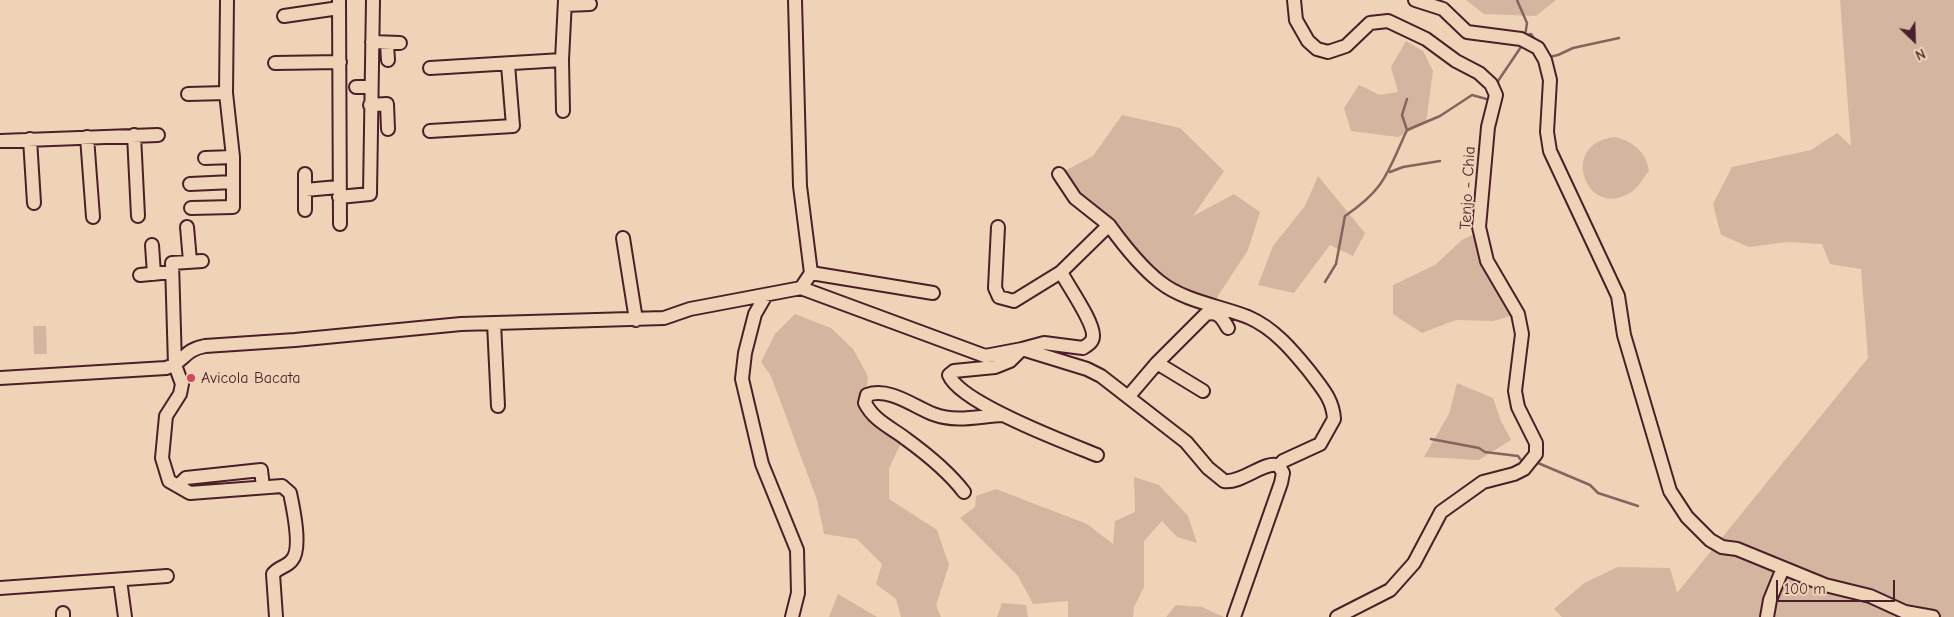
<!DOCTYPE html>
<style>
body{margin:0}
#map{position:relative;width:1954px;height:617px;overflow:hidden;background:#efd3b6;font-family:"Comic Neue",sans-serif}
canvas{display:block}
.north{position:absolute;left:1889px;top:15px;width:50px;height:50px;-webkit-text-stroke:4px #efd3b6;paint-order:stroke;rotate:156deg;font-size:14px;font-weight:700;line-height:20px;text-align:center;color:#4a1f2b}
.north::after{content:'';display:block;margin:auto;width:18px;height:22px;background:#4a1f2b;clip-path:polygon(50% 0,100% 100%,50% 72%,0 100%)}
.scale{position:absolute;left:1776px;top:580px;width:119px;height:22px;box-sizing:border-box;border:2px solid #4a1f2b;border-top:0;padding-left:6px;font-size:15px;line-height:18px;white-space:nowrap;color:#4a1f2b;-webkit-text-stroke:4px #efd3b6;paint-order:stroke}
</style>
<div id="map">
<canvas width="1954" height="617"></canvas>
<div class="north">N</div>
<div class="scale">100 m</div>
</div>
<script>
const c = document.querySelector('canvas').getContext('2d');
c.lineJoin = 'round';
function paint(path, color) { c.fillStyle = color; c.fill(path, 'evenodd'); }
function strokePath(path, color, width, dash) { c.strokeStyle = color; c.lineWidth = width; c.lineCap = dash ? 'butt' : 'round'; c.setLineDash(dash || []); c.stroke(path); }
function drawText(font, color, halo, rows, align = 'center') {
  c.font = font + ' "Comic Neue",sans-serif'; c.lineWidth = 4; c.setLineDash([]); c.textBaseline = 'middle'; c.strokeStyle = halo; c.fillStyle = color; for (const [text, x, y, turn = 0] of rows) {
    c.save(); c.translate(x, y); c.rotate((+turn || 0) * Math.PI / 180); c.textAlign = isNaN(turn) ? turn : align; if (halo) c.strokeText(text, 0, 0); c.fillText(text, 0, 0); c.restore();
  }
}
paint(new Path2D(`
 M1466 0H1556L1536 16 1484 14Z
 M1840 0H1954V617H1562L1554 609 1584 583 1618 567 1670 568 1677 593 1868 358 1861 269 1830 264 1822 244 1787 242 1749 247 1721 235 1713 204 1732 167 1811 150 1837 133 1851 146Z
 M1406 41 1423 51 1433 71 1426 123 1398 137 1351 131 1344 108 1359 85 1380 95 1398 92 1391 67Z
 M1122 115 1180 128 1224 171 1193 216 1234 194 1260 212 1248 250 1212 305 1172 290 1059 174 1093 156Z
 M1615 137C1633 141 1647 153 1649 171 1642 179 1638 189 1628 194 1586 218 1558 143 1615 137Z
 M1318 176 1365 233 1353 256 1330 245 1294 293 1258 285 1273 246 1305 206Z
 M1480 232 1518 314 1493 321 1456 320 1422 333 1393 314V285L1435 265 1463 239Z
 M795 314 831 328 853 349 868 376 865 403 904 437 889 468V499L937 530 949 565 936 605 941 617H901L896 599 876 584 882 564 857 539 824 534 817 500 771 376 761 362 775 334Z
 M33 326H46L47 354H34Z
 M1457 383 1493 398 1501 421 1511 440 1479 460 1424 457 1449 414Z
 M1134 477 1159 485 1188 516 1197 543 1177 537 1162 521 1144 541V587L1134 607 1133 617H1068V601L1033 604 1018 576 960 518 975 507 976 496 996 489 1087 524 1113 544 1115 521 1135 512Z
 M838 594 877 617H829Z
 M1002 603 1026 605 1028 617H997Z
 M1176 605 1202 607 1224 617H1166Z`), '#d4b5a0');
strokePath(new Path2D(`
 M1517 0 1527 23 1525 36
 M1526 35 1531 34 1536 41
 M1549 57 1558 55 1573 48 1619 38
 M1498 88V81L1523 44
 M1407 130 1402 115 1407 99
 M1390 172 1403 167 1440 161
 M1325 282 1336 264 1345 216C1386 188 1387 173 1407 130L1440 116 1472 95 1490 100
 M1431 439 1479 448 1485 452 1518 456 1523 463
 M1534 465 1538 463 1590 485 1598 493 1638 506`), '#87625f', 2.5);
const minor = new Path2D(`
 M339 0 340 224
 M1294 0 1296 20 1308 41 1317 49 1328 52 1346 46 1370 23 1388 21 1426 39 1456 61 1479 73 1491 84 1496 95 1488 127 1479 227 1487 261 1518 314 1522 334 1515 391 1518 407 1536 443V454L1524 469 1514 474 1483 482 1441 512 1414 563 1390 590 1337 617
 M1415 0 1443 9 1467 32 1521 39 1538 48 1545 60 1550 80 1547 132 1550 151 1618 296 1624 335 1670 491 1687 517 1710 540 1722 547 1737 549 1825 585 1870 596 1905 612 1933 617
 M565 5 590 4
 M284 16 339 8
 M372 42 400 43
 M387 44 388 60
 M562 60 563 111
 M275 63 340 62
 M430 68 562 60 565 0
 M356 87H370
 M188 94 226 93
 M370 105 387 104 388 129
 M430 131 513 126 508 65
 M134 135 138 216
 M87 137 93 217
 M30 139 34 203
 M0 141 158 135
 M205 158 233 157
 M305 174V210
 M1059 174 1075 198 1109 225
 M190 184 233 182
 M305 190 338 187
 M339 197 370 194 373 0
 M191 208 233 207V157L226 93 227 0
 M187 227 190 261
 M998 227 995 288 999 297 1014 301 1061 272
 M623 238 636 320
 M152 245 154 274
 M202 261 172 263 175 365 182 384 180 394 166 416 162 458 169 481 190 493 282 486 290 493C293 507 302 549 292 560 287 567 278 567 273 574L276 617
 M811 273 933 293
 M140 275 172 272
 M801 288 985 356 1022 349 1087 369 1101 376 1186 442 1208 468 1224 481C1242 484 1266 459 1279 466
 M766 295 755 314 745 353 742 379 762 464 797 550 798 593 792 617
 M494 323 498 406
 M1157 363 1203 391
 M0 378 166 368C185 362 183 350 205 346L295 340 461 324 664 318 690 309 801 288 811 273 800 186 795 0
 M1128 397 1157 363 1206 314C1219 311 1222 318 1228 328
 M1097 455C1067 443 960 403 949 375L954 371 995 367 1010 361 1022 349 1044 343 1083 348C1088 345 1093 342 1093 336 1094 322 1068 286 1061 272L1109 225C1122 243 1142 268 1160 282 1184 301 1220 306 1248 317 1274 328 1293 351 1310 372 1321 387 1333 399 1334 419L1320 444 1283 461 1279 466
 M178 486 186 478 261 470 263 487
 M964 492C948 471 928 455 906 439 892 428 874 421 865 403L867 395C889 387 913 406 933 414 957 423 979 416 1003 415
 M120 580 125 617
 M0 588 167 576
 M63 613V617
 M1234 617 1281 483 1283 473 1279 466
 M1767 617 1770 600 1783 568`);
strokePath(minor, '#4a1f2b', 16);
strokePath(minor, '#efd3b6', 12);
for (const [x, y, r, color] of [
 [191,378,5,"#d1495b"]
]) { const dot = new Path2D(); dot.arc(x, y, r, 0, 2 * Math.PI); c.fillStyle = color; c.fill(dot); strokePath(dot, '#efd3b6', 2); }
drawText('16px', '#4a1f2b', '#efd3b6', [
 ["Tenjo - Chia",1468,188,-87]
]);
drawText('16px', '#4a1f2b', '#efd3b6', [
 ["Avicola Bacata",201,378]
], 'left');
</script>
